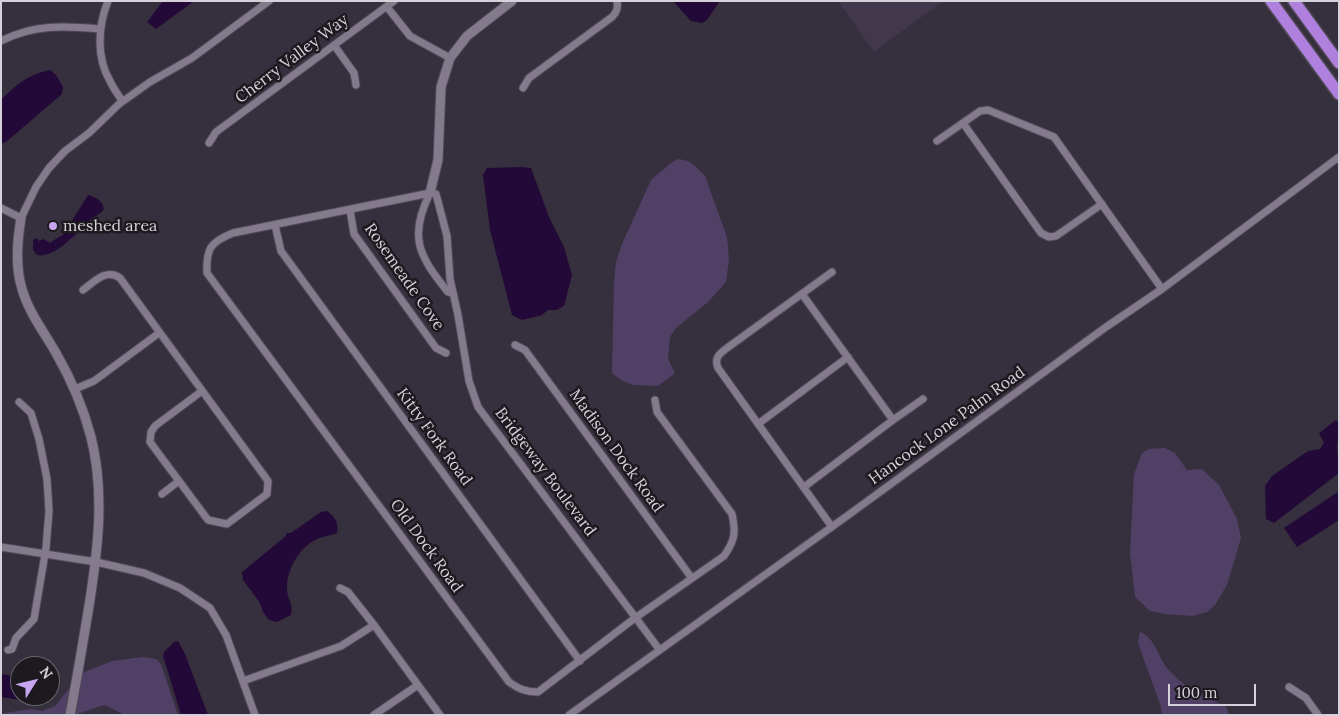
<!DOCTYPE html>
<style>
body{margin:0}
#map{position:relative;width:1340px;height:716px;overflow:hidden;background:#362f3e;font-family:Lora,serif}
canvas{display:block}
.frame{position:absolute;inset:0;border:2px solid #d5d1da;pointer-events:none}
.north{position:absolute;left:10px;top:656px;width:50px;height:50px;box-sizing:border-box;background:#1c191f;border:1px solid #66636a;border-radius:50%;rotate:54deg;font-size:14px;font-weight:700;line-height:20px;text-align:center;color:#d5d1da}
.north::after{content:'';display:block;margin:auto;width:18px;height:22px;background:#c8a6ef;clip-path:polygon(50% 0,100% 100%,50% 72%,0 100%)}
.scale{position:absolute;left:1168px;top:684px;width:88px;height:22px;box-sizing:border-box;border:2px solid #d5d1da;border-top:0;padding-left:6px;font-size:15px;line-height:18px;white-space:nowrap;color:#d5d1da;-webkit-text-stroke:4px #1c191f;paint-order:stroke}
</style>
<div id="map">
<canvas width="1340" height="716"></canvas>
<div class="frame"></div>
<div class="north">N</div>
<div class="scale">100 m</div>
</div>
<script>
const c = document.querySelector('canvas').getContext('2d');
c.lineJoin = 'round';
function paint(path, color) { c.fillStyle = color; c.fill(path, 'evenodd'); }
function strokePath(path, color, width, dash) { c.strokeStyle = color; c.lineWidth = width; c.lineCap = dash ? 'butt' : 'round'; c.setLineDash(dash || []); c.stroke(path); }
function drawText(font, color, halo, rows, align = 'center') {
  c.font = font + ' Lora,serif'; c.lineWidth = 5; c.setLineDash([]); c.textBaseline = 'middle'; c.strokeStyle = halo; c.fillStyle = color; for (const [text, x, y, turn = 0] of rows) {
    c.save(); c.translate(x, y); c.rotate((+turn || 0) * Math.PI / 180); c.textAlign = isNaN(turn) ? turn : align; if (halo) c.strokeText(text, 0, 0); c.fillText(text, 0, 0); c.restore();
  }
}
paint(new Path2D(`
 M838 1H943L874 52Z`), '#41384c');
paint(new Path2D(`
 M679 159 688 161 694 165 705 176 727 237 729 260 726 282 708 302 676 328 670 337 668 359 675 373 658 386 633 385 621 380 612 373 614 283 616 262 622 244 651 180 672 162Z
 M1165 448 1175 453 1187 470 1202 469 1219 485 1237 519 1241 538 1227 585 1215 605 1207 612 1193 616 1165 614 1150 611 1135 597 1130 553 1134 474 1142 453 1149 449Z
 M1140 632C1155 638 1158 656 1167 668 1183 687 1203 697 1226 706L1229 715H1162L1161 707 1138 643Z
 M142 657 156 659 161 664 178 715H125L104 705 74 715H1L5 713 31 709 42 711 55 706 73 684 74 676 112 661Z`), '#514065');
paint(new Path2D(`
 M163 1H194L156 29 147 22Z
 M673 1H720L707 20 702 23 691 21Z
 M50 70 56 75 63 87 62 94 6 142 1 144V100C17 84 27 75 50 70Z
 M522 167 531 168 549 217 564 247 572 275 564 306 556 310H548L542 315 522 320 512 315 490 230 483 175 487 168Z
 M88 195C96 198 102 199 104 209 100 215 94 216 89 221 77 232 55 259 37 255L33 250V240L36 238 39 241 43 239 50 243 54 240 63 235Z
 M1336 420 1339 424V442L1337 444 1339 473 1274 523 1266 519 1265 486 1272 476 1308 451 1320 449 1324 443 1319 433Z
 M1338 492 1339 520 1297 547 1284 528Z
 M327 511C335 517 339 523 337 533 330 536 322 536 315 540 299 548 286 571 287 589 287 599 294 605 291 615L277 622 269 620 263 612 260 603 243 580 242 572 286 536V533H291L321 512Z
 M178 641 185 654 208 715H181L163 656 164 652 174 642Z
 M1 674 20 677V696H40L28 701 1 697Z`), '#230937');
const minor = new Path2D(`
 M108 1C98 26 96 57 110 81 113 88 118 94 122 101
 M387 7 410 36 450 58
 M1 41C34 24 64 26 100 29
 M334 45 354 73 356 85
 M523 88 529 78 612 17C617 12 618 8 617 1
 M963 123 1041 233 1049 237 1056 236 1102 204
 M937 141 980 111 988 110 1054 137 1162 289
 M209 143 216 132 394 1
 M430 193 233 233C210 242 206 249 207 273L509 682C519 689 526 692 538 692L635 618 724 556C735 540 736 533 732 514L657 412 655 400
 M430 193 436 194 447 236 450 279 458 315 469 381 478 407 659 649
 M430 193C408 237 419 256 448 292L453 293
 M1 208 21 218 36 187 49 168 65 151 89 133 119 104 150 82 192 58 269 1
 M350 210 354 234 436 348 446 353
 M275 225 281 251 580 661
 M832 272 727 348C719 354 714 358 718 368L832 527
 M83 290C94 282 106 268 120 278L268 481 267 494 227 524 208 520 150 442 151 432 155 426 202 391
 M802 294 893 420 804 487
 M515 345 525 350 691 577
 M75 389 94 381 159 333
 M893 420 923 399
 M758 424 848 357
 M162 494 179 481
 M1 547 96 562 144 573 180 588 210 608 226 635 255 715
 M340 588 348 592 374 625 440 715
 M8 650 12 649 16 638 34 619 46 548 49 511 47 479 39 439 31 413 19 402
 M243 681 341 646 374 625
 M1289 687 1306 698 1318 715
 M374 715 418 685
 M569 715 847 516 1106 327 1162 289 1339 157`);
const tertiary = new Path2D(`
 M430 193 438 160 441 87 450 58 467 36 512 1
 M21 218C17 242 15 266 22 289 29 313 44 332 56 353 71 379 83 407 91 437 105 493 98 549 89 606 83 642 77 679 70 715`);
const trunk = new Path2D(`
 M1271 1 1339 94
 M1294 1 1339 63`);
strokePath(minor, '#514b57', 9);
strokePath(tertiary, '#514b57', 11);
strokePath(trunk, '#514b57', 14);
strokePath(minor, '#837b8c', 7);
strokePath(tertiary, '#837b8c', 9);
strokePath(trunk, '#b080de', 11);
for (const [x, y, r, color] of [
 [53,226,5,"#c8a6ef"]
]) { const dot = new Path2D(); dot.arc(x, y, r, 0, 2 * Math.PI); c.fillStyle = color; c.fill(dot); strokePath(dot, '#1c191f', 2); }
drawText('16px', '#d5d1da', '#1c191f', [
 ["Cherry Valley Way",292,59,-37],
 ["Rosemeade Cove",404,277,55],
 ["Hancock Lone Palm Road",947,426,-36],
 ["Kitty Fork Road",434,437,54],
 ["Madison Dock Road",616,451,54],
 ["Bridgeway Boulevard",545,472,53],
 ["Old Dock Road",426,546,54]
]);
drawText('16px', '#d5d1da', '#1c191f', [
 ["meshed area",63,226]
], 'left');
</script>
